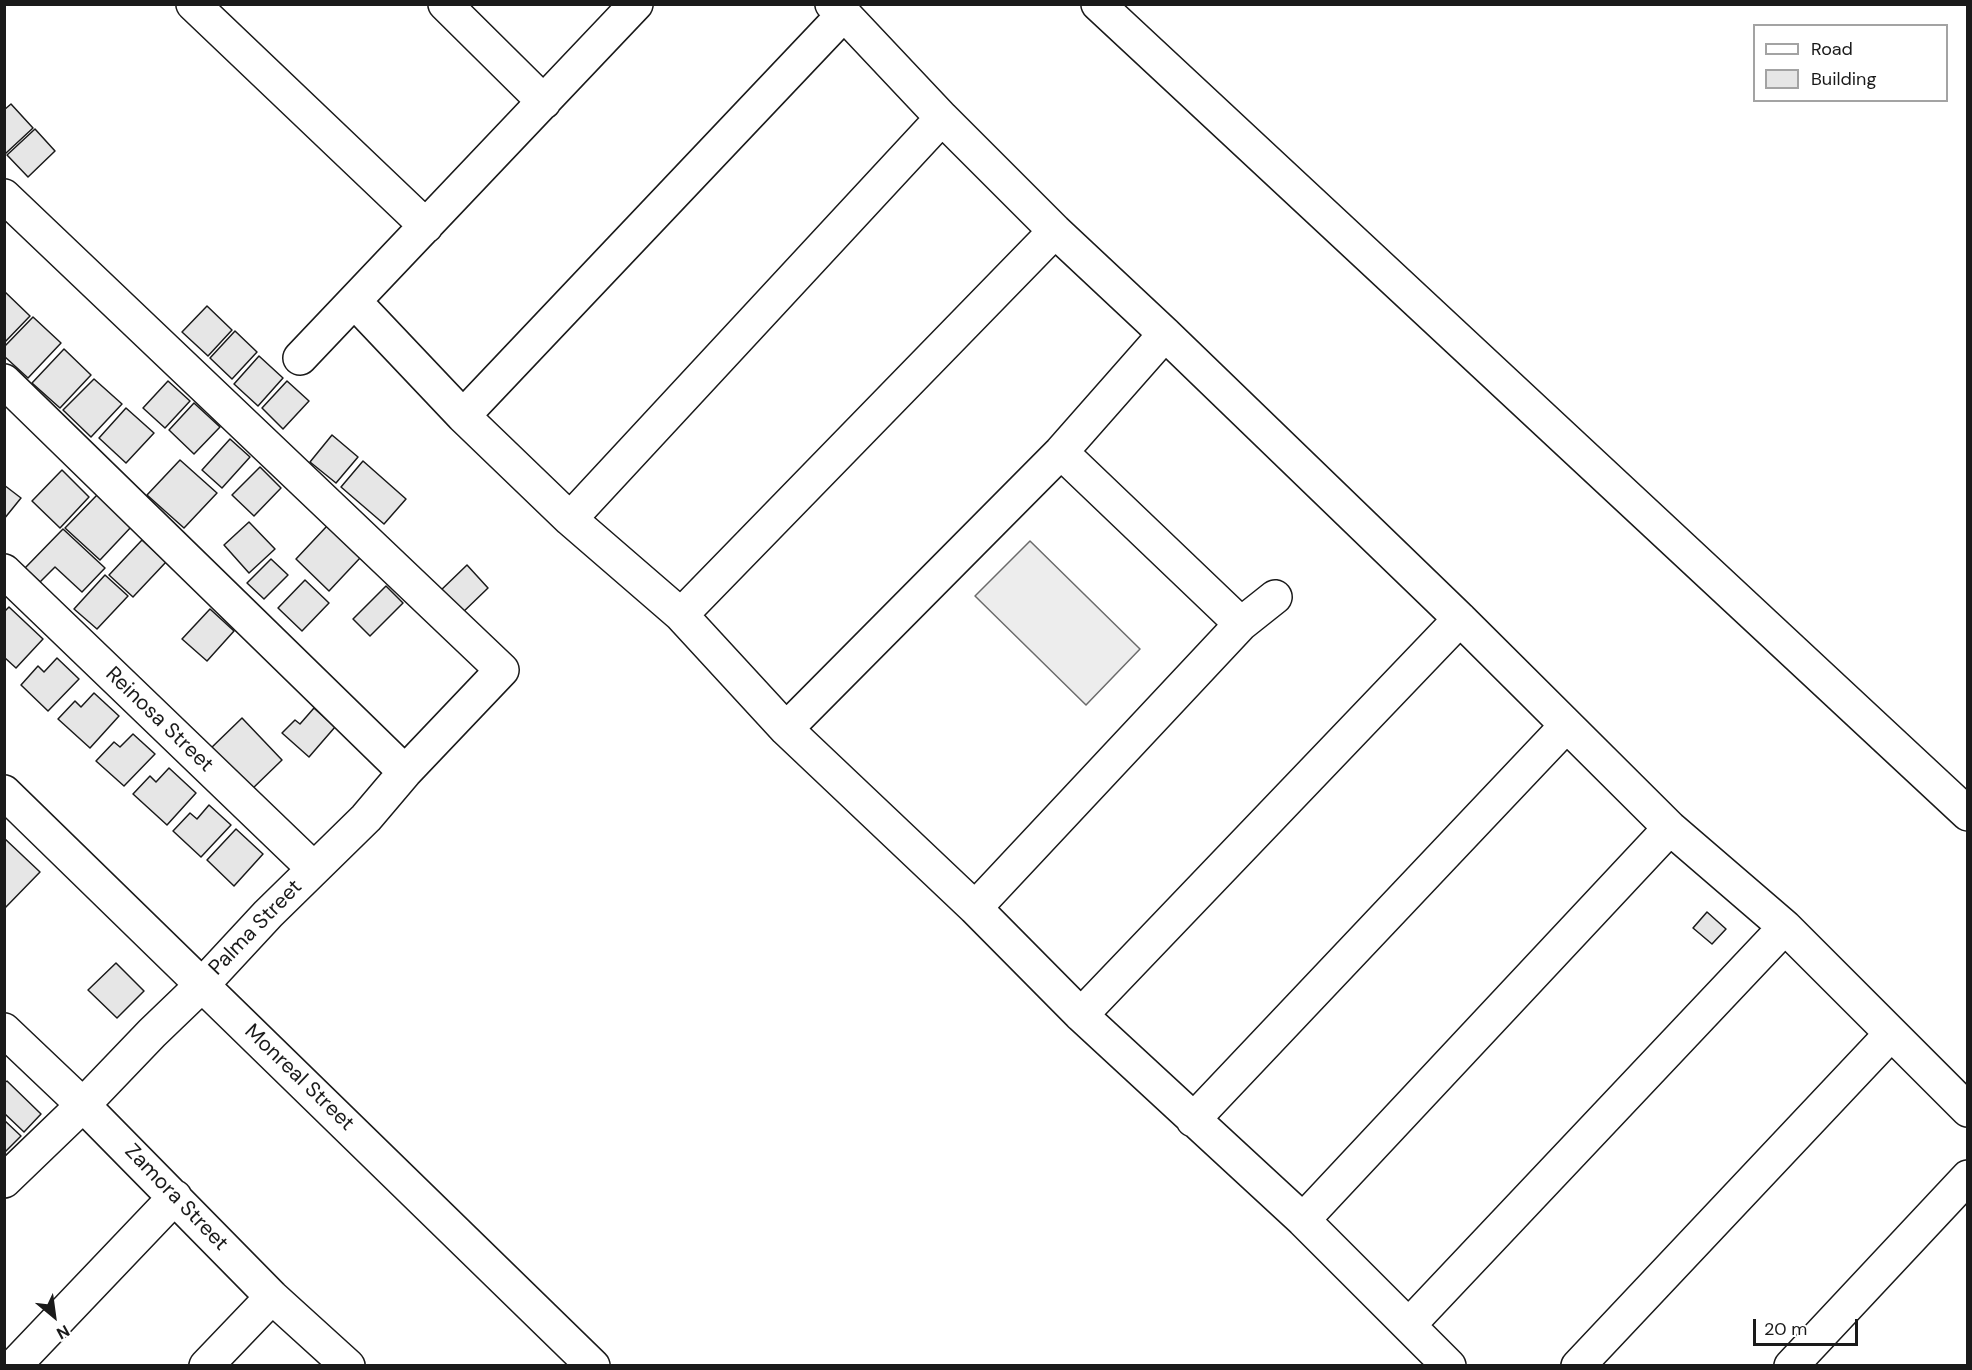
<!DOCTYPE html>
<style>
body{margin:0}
#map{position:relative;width:1972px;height:1370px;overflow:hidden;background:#fff;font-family:"DM Sans",sans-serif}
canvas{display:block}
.frame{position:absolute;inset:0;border:6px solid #1a1a1a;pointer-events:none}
.legend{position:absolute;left:1753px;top:24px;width:195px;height:78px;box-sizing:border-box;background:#fff;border:2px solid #a3a3a3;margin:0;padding:8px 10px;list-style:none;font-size:18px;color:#1a1a1a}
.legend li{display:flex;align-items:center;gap:12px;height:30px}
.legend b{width:30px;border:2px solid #a3a3a3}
.north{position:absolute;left:24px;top:1286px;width:60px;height:60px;-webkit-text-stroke:4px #fff;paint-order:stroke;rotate:151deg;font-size:16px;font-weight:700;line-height:24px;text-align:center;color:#1a1a1a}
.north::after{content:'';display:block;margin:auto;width:21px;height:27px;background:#1a1a1a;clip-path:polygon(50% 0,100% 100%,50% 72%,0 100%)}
.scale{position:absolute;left:1753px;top:1319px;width:105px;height:27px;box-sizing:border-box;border:3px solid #1a1a1a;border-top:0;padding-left:8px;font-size:18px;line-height:21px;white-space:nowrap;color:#1a1a1a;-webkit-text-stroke:4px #fff;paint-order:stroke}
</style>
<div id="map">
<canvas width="1972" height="1370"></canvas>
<div class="frame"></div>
<ul class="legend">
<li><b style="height:8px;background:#fff"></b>Road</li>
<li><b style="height:16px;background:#e6e6e6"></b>Building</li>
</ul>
<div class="north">N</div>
<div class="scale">20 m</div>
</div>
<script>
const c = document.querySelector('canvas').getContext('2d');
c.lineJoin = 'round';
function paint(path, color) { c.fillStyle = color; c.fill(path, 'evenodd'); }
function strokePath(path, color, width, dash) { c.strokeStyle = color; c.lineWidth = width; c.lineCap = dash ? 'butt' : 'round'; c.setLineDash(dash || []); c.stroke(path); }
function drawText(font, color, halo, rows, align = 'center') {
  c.font = font + ' "DM Sans",sans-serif'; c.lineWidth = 4.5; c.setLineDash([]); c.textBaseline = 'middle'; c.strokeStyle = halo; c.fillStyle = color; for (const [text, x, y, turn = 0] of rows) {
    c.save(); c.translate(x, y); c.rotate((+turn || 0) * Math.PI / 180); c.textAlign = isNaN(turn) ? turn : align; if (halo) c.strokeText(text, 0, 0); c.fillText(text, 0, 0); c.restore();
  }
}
const built = new Path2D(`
 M1030 541 1140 649 1086 705 975 596Z`);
paint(built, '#ededed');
strokePath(built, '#6a6a6a', 1.5);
const building = new Path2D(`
 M11 104 33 128 5 154 4 110Z
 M35 129 55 151 28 177 7 155Z
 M4 291 30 316 4 343Z
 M207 306 232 330 208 356 182 332Z
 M33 317 61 343 28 378 4 356V347Z
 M235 331 257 352 232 379 210 358Z
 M64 349 91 375 60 408 32 383Z
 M259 356 283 378 258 406 234 384Z
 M94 379 122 404 91 437 63 410Z
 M168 381 190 401 165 428 143 408Z
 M287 381 309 401 283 429 262 408Z
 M194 403 220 427 194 454 169 430Z
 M126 408 154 433 126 463 99 438Z
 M332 435 358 457 336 483 310 462Z
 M230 439 250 457 222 488 202 470Z
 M180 460 217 493 184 528 147 495Z
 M363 461 406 499 384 524 341 487Z
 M260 467 281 488 254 516 232 495Z
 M62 470 89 497 60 528 32 501Z
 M4 485 21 498 4 519Z
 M98 494 132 526 100 560 65 528Z
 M249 522 275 549 249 573 224 545Z
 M327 526 360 558 329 591 296 559Z
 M63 529 105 568 82 592 55 567 40 582 25 568Z
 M142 540 166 562 133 597 109 575Z
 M271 559 288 575 264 599 247 583Z
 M467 565 488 588 459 616 438 593Z
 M105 575 128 596 97 629 74 609Z
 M305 580 329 603 302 631 278 608Z
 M386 586 403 603 370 636 353 619Z
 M9 607 43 639 16 668 4 657V612Z
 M210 609 234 631 207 661 182 639Z
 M57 658 79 679 48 711 21 685 38 666 44 672Z
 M94 693 119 716 90 748 58 719 75 701 81 707Z
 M314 708 335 727 309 757 282 733 295 720 300 724Z
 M242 718 282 760 250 791 209 750Z
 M133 734 155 754 124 786 96 761 114 742 120 747Z
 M169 768 196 793 167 825 133 794 150 776 156 782Z
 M209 805 231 825 201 857 173 831 190 813 197 819Z
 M236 829 263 854 234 886 207 860Z
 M4 838 40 872 4 909Z
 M1707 912 1726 929 1712 944 1693 928Z
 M116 963 144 991 117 1018 88 990Z
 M7 1081 41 1114 24 1132 4 1113V1083Z
 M4 1120 21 1136 4 1153Z`);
paint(building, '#e6e6e6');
strokePath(building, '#1a1a1a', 1.5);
const minor = new Path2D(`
 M193 4 426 226
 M445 4 544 102
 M832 4 844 14 942 118 1055 231 1165 334 1460 619 1670 828 1785 927 1968 1110
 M1098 4 1968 814
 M4 196 502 670 405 772 366 818 268 914 203 984 152 1033 83 1105 4 1181
 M355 302 463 416 570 519 681 615 786 729 975 908 1081 1015 1303 1220 1449 1366
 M300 358 636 4
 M4 381 405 772
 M463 416 844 14
 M1061 452 1241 624
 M570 519 942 118
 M4 571 313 868
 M681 615 1055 231
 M786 729 1061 452 1165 334
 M4 792 593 1366
 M975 908 1241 624 1275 597
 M1081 1015 1460 619
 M4 1030 83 1105 272 1297 348 1366
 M1193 1120 1566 726
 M1303 1220 1670 828
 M1409 1325 1785 927
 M14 1366 175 1197
 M206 1366 272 1297
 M1578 1366 1891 1034
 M1791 1366 1968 1177`);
strokePath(minor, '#1a1a1a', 36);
strokePath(minor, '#fff', 33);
drawText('21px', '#1a1a1a', '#fff', [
 ["Reinosa Street",159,720,44],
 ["Palma Street",256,928,-46],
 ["Monreal Street",299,1078,44],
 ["Zamora Street",176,1198,46]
]);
</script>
